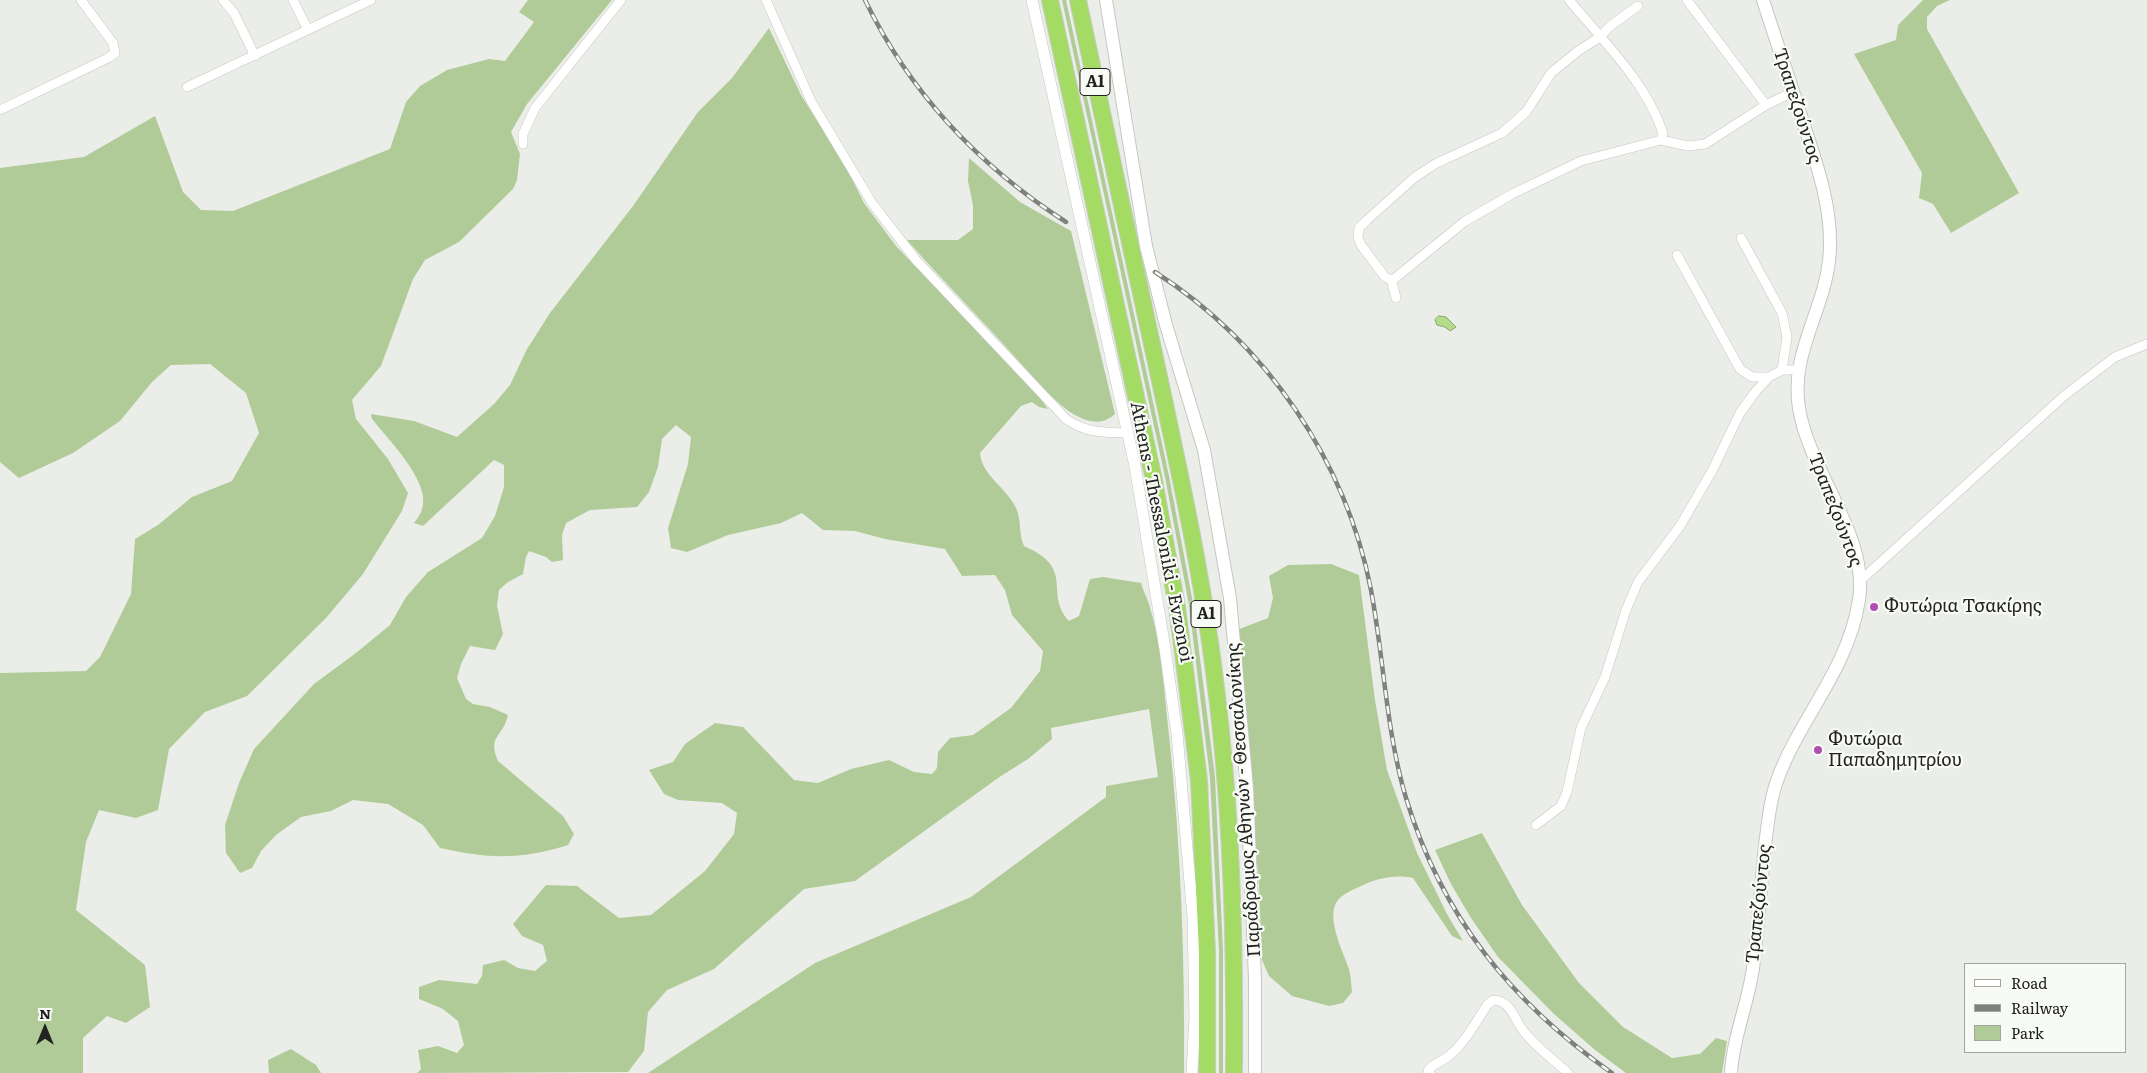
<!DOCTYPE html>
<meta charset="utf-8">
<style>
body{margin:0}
#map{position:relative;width:2147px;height:1073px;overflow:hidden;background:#ebeee8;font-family:Literata,serif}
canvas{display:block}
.legend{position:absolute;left:1964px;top:963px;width:162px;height:90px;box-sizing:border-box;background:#f8fbf5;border:1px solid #a2a5a0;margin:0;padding:6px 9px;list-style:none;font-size:15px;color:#222321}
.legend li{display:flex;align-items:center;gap:10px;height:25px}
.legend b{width:25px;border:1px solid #a2a5a0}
.north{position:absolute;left:20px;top:1003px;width:50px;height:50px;-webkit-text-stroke:4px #f8fbf5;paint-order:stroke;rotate:0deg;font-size:14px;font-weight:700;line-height:20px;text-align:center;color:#222321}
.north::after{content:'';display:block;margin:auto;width:18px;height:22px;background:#222321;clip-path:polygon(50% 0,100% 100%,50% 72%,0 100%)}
</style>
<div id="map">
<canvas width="2147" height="1073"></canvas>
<ul class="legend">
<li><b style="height:6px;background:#fff"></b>Road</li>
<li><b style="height:6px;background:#7f817e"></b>Railway</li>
<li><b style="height:14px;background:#b0cb97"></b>Park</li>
</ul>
<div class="north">N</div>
</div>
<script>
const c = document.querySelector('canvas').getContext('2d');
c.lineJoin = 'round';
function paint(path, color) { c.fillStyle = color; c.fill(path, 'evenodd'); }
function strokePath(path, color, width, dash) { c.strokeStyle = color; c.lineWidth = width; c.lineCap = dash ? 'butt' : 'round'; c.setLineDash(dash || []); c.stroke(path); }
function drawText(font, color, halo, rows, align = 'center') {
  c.font = font + ' Literata,serif'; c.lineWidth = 4.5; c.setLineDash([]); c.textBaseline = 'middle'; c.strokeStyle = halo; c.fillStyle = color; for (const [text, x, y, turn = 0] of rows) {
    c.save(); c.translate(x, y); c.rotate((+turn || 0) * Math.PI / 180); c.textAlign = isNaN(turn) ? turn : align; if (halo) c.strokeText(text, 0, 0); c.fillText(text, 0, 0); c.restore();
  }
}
paint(new Path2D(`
 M528 0H612L527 104 511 132 520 154 517 180 513 189 459 242 425 260 413 279 381 366 352 400 356 419 388 459 408 493 402 511 363 574 326 618 247 696 205 712 169 749 158 810 136 818 99 810 86 842 76 910 145 965 150 1007 126 1023 107 1016 83 1038V1073H0V673L86 671 100 657 131 594 135 539 158 525 192 497 232 481 259 433 246 393 210 364 171 365 152 382 120 421 73 453 19 478 0 462V168L84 157 155 116 183 192 201 210 233 211 390 149 406 102 420 86 447 70 489 59 505 61 534 22 519 12Z
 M1062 0H1066L1169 476 1193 603 1215 777 1223 951V1073H1219V952L1210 778 1189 605 1165 477Z
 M1923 0H1950L1937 6 1927 17V29L2019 193 1951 233 1933 204 1919 198 1922 173 1854 54 1896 40 1898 25Z
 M769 28 801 95 847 169 864 203 896 246 1037 394 1048 409 1039 407 1032 402 1021 406 980 453C982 476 1007 488 1016 508 1022 521 1018 532 1024 546 1077 569 1043 592 1069 621L1079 616 1090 579 1103 577 1141 583C1143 591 1147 597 1149 604 1162 646 1164 692 1169 735 1181 847 1185 961 1184 1073H648L815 963 971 897 1106 797V786L1158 777 1149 709 1051 728 1052 739 1028 759 998 778 855 881 804 889 714 969 667 990 648 1012 644 1051 628 1072 417 1073 421 1069 418 1050 438 1046 457 1053 464 1045 458 1021 443 1009 419 999V987L439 980 477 984 482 976 483 965 504 960 518 968 535 971 547 961 543 945 522 936 513 924 546 885 577 886 619 918 651 915 705 871 734 834 737 813 722 803 678 800 664 794 649 770 673 762 685 744 715 723 743 727 794 780 818 783 851 769 889 760 914 772 932 774 937 768 938 752 950 738 973 735 1011 708 1040 671 1043 651 1012 615 1005 590 995 575 962 576 945 549 885 539 855 531 823 530 802 513 781 523 728 535 687 552 671 548 668 528 688 464 691 437 676 425 662 439 658 467 649 492 637 507 590 510 566 523 562 535 563 560 552 562 546 557 529 551 526 557 523 574 508 582 499 590 497 606 503 634 495 650 470 646 461 664 457 678 466 699 473 704 490 707 508 715C503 738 487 735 498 761L563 816 574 834 568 845C521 860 489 859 440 848L423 825 388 804 353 800 331 811 301 817 276 835 261 851 252 868 240 873 226 853 225 825 239 783 254 749 314 684 356 653 390 625 406 597 428 572 482 538 495 516 504 487V465L494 460 423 526 414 523C417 519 421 514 422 509 432 483 387 438 372 419L371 414 414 421 457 437 494 404 510 385 527 349 550 313 633 206 698 112 732 78Z
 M969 158 1020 202 1071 231 1115 414C1103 425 1091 423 1077 416 1058 407 1031 374 1016 358 980 318 942 280 907 240H958L973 229V205L968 181Z
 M1331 564 1359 575 1375 700 1387 770 1417 853 1448 916 1463 941 1452 936 1413 878C1396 874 1377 878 1361 886 1353 890 1341 894 1336 903 1327 920 1343 952 1349 969 1351 976 1351 984 1352 992L1343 1003 1329 1006 1292 996 1269 976 1262 960 1259 885 1237 630 1268 618 1273 598 1269 576 1288 565Z
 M1482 833 1522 905 1579 983 1623 1027 1672 1058 1700 1054 1716 1038 1727 1041 1722 1073H1626L1595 1050 1554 1014 1498 957 1471 918 1451 884 1435 850Z
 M291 1049 316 1065 321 1073H269L268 1060Z`), '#b0cb97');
const water = new Path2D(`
 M1439 316 1446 317 1456 327 1450 331 1445 327 1437 325 1435 320Z`);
paint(water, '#b4dd8b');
strokePath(water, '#88a56b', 1);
const minor = new Path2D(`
 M223 0 234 13 255 56
 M293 0 308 30
 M766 0 811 101 872 203 916 260 1066 419C1088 434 1103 432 1128 433
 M1569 0C1603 41 1646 82 1663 133L1661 140
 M1687 0 1766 105
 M1638 6 1610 26 1600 37 1578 51 1551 73 1526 112 1502 133 1435 164 1415 177 1367 220 1359 228 1358 237 1361 245 1385 277 1389 279H1394L1464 222 1512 194 1581 161 1661 140 1688 146 1705 144 1766 105 1793 92
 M187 87 371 0
 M0 110 108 58 115 53 113 43 81 0
 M523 144V134L535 108 621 0
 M1741 238 1782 313 1787 337 1782 370
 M1677 255 1740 369 1752 377H1769
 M1391 279 1396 298
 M1861 580 2065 395 2115 357 2147 344
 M1536 825 1561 806 1567 792 1581 728 1605 677 1626 610 1638 582 1680 526 1712 471 1740 413 1756 391 1769 377 1782 370H1798
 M1430 1073 1428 1071C1433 1062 1443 1062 1450 1055 1465 1042 1477 1021 1487 1005L1493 1000C1510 1000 1514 1018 1522 1029 1534 1046 1553 1059 1568 1073`);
const tertiary = new Path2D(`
 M1032 0 1135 466 1165 649 1177 734 1193 917 1195 1017 1192 1073`);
const secondary = new Path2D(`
 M1106 0 1146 246 1166 325 1204 450 1230 598 1247 789 1255 979V1073
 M1731 1073C1733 1037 1748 1004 1753 968 1758 927 1761 886 1765 845 1768 823 1770 799 1778 778 1801 716 1848 670 1859 600 1869 535 1809 472 1799 408 1790 355 1823 312 1829 261 1835 211 1815 159 1800 113 1788 75 1775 38 1763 0`);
const motorway = new Path2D(`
 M1050 0 1154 480 1177 607 1199 780 1207 952V1073
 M1078 0C1103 119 1129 239 1155 358 1178 465 1202 572 1215 680 1232 811 1235 942 1234 1073`);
strokePath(minor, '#c4c7c1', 10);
strokePath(tertiary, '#c4c7c1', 12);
strokePath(secondary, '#c4c7c1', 14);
strokePath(motorway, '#cacaca', 18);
strokePath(minor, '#fff', 9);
strokePath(tertiary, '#fff', 11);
strokePath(secondary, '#fff', 12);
strokePath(motorway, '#a3db64', 16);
const rail = new Path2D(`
 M865 0C910 93 979 166 1066 222
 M1155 272C1266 343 1346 461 1371 590 1384 659 1386 731 1406 798 1442 917 1512 1003 1612 1073`);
strokePath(rail, '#7f817e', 4.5);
strokePath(rail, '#f8fbf5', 2.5, [8]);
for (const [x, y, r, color] of [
 [1874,607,5,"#b24eb3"],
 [1818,750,5,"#b24eb3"]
]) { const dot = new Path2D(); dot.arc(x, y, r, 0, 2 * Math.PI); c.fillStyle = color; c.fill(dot); strokePath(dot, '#f8fbf5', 2); }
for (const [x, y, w] of [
 [1095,82,30],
 [1206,614,30]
]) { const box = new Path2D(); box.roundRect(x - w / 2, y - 13.5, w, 27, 4); c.fillStyle = '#f8fbf5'; c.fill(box); strokePath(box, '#222321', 1); }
drawText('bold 16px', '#222321', null, [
 ["Α1",1095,82],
 ["Α1",1206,614]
]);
drawText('18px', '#222321', '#f8fbf5', [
 ["Τραπεζούντος",1797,106,72],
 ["Τραπεζούντος",1835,510,69],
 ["Athens - Thessaloniki - Evzonoi",1161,532,79],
 ["Παράδρομος Αθηνών - Θεσσαλονίκης",1244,800,-94],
 ["Τραπεζούντος",1759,904,-84]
]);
drawText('18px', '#222321', '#f8fbf5', [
 ["Φυτώρια Τσακίρης",1884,607],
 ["Φυτώρια",1828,740],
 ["Παπαδημητρίου",1828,761]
], 'left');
</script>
